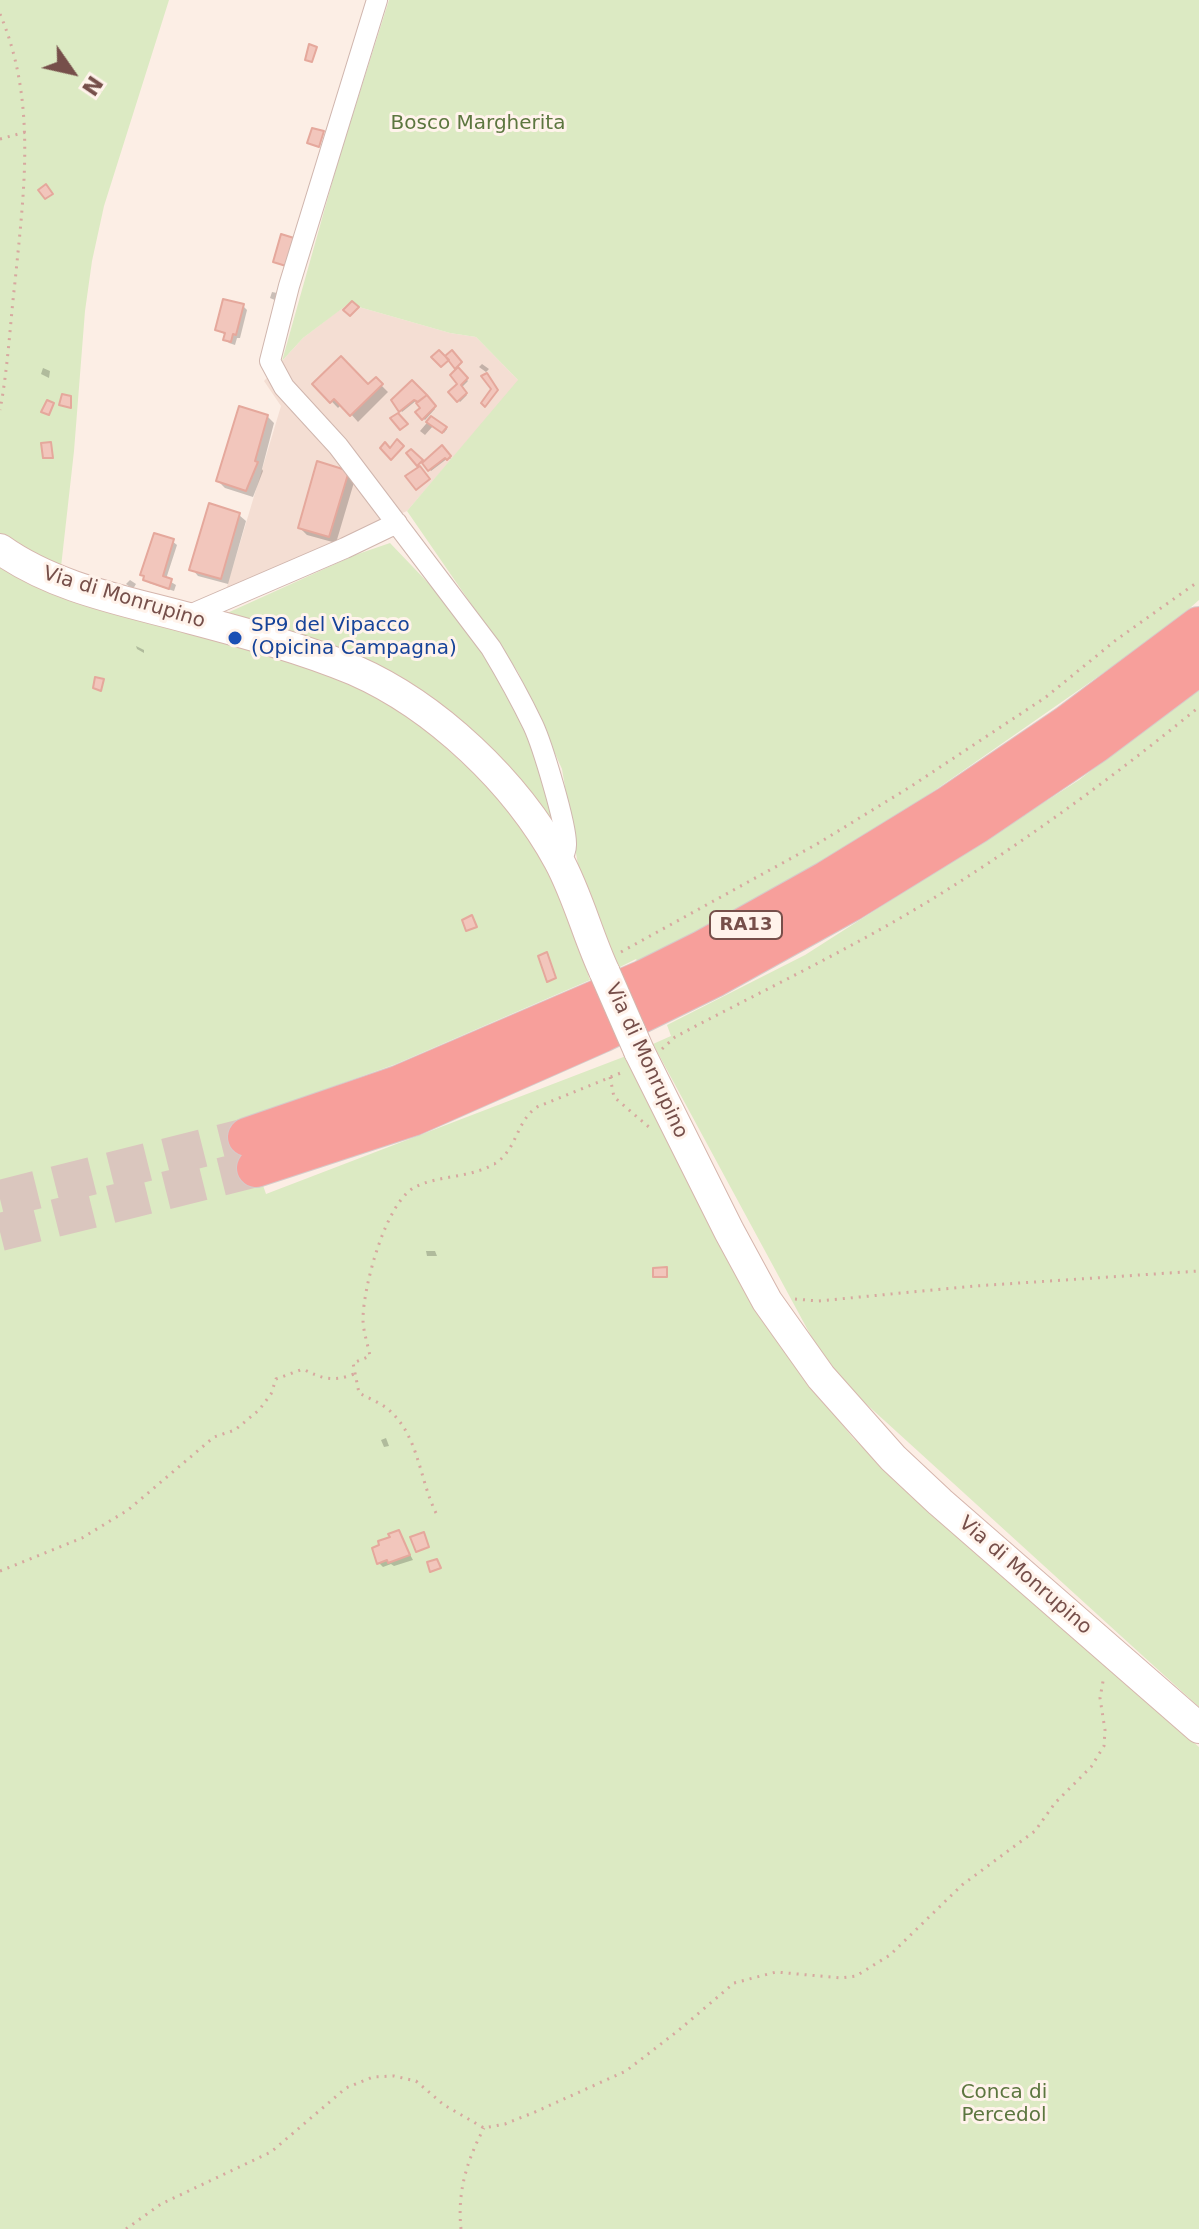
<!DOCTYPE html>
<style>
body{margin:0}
#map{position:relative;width:1199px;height:2229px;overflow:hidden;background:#fceee5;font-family:"DejaVu Sans",sans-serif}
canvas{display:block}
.north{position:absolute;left:32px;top:32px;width:80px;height:80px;-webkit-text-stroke:6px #fff3eb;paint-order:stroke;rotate:124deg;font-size:22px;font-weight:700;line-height:32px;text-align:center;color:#764f4a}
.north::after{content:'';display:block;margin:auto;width:28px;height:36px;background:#764f4a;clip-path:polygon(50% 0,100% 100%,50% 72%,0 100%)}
</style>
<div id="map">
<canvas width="1199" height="2229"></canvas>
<div class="north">N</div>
</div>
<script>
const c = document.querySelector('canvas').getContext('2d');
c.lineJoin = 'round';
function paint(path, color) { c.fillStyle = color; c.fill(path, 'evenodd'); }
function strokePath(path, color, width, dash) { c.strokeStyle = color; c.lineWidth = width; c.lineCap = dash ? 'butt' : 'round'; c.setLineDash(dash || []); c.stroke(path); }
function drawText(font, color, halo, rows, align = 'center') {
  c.font = font + ' "DejaVu Sans",sans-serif'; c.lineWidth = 6; c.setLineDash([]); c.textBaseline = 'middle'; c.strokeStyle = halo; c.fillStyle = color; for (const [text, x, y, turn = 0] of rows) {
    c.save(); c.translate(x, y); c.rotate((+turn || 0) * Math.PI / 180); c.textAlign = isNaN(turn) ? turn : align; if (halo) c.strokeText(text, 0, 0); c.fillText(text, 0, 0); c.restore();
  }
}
paint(new Path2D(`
 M351 301 359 307 450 333 476 337 519 381 407 511 226 590 281 406 264 381 303 338Z`), '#f4ded3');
paint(new Path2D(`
 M0 0H169L104 206 92 261 85 311 74 451 61 567 0 537Z
 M389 0H1199V600L1165 630 885 825 640 966 636 959 618 968 578 865 562 769 518 672 407 511 518 380 476 337 450 333 359 307 352 301 303 338 282 361 339 158Z
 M390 543 457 613 531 728 555 824 448 722 214 619 355 555Z
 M0 564 349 678 423 727 500 797 553 875 590 980 396 1064 240 1120 266 1194 626 1056 779 1345 853 1438 1005 1579 1199 1747V2229H0Z
 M1199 687V1707L830 1371 653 1044 671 1036 667 1025 805 955 1079 780Z`), '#dceac3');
paint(new Path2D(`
 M272 292 277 293V301L270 298Z
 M243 306 247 310 240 338H237L235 345 229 343 225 339 226 335 217 330Z
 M482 364 489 369 486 372 479 367Z
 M43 368 50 371 49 378 41 374Z
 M458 370 468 381 461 388 467 395 460 402 451 392 459 384Z
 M376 380 388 392 358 422 342 404 338 408 315 384 369 387Z
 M412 382 435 409 425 420 417 413 422 408 417 400 402 412 394 400Z
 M267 416 274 423 262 469 263 471 253 497 225 488 218 481Z
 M431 418 447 429 444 433 433 426 425 435 420 431Z
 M442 448 451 459 448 458 431 471 424 463Z
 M348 472 355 479 336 543 307 535 300 528Z
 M239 515 246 521 228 584 198 576 192 569Z
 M172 541 177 545 166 579 176 585 174 591 149 583 145 579Z
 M130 580 136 584 133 589 126 584Z
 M136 646 144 650V653L137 649Z
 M426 1251H435L437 1256H427Z
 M386 1438 389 1446 384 1447 381 1440Z
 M398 1533 413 1560 394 1566 391 1564 383 1567 379 1563 392 1538Z`), '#0003');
const building = new Path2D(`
 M309 44 317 47 312 62 305 60Z
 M312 128 324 131 319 147 307 143Z
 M46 184 53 194 45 199 38 190Z
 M281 234 294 238 286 266 273 262Z
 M223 299 244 304 236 335 233 334 231 342 223 340 225 333 215 330Z
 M352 301 359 307 350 316 343 310Z
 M439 350 449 360 441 367 431 357Z
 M452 350 462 362 455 369 445 356Z
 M341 356 368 384 376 377 383 384 350 416 334 399 330 403 312 384Z
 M458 367 468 378 461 385 467 393 457 402 448 392 457 384 450 375Z
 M487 373 498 390 485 407 481 403 491 389 481 376Z
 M412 380 427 395 418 402 414 400 399 412 391 400Z
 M62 394 71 396V408L59 405Z
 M427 395 436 406 422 420 415 412 420 408 416 403Z
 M47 400 54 403 49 415 41 412Z
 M239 406 268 415 255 461 258 462 246 491 216 481Z
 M398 413 408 424 400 430 390 418Z
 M431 416 447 427 442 433 426 422Z
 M397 439 404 446 391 460 380 448 385 442 390 448Z
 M51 442 53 458H43L41 443Z
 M442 445 451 456 447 460 445 458 428 471 422 463Z
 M411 449 423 460 417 466 406 453Z
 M317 461 349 471 329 537 298 528Z
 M420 466 430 479 416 490 405 476Z
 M209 503 240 513 221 579 189 570Z
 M154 533 174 539 163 576 172 579 169 589 143 580 144 576 140 575Z
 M95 677 104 679 101 691 93 688Z
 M472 915 477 927 466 931 462 920Z
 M547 952 556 978 547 982 538 956Z
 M667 1267V1277H653V1268Z
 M399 1530 410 1555 388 1563 387 1560 377 1564 372 1548 379 1545 378 1541 390 1537 388 1534Z
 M424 1532 429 1547 416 1552 410 1537Z
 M437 1559 441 1568 430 1572 427 1562Z`);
paint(building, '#f2c6bc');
strokePath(building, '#e5a89c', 2);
strokePath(new Path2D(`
 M0 1199 247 1137
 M0 1232 256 1168`), '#dac6be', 38, [38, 19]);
const street = new Path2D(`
 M377 0 289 286 270 361 284 387 338 446 491 648C506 673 520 698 533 725 542 744 567 826 566 845 566 852 563 857 560 862
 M185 617 345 548 397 523`);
const secondary = new Path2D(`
 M0 549C56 589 127 601 192 619 245 633 304 649 354 670 436 706 516 782 559 861 578 896 588 937 605 973
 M639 1051 729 1231 767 1301 821 1377 893 1458 940 1502 1199 1728`);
const highway = new Path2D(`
 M247 1137 398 1085 644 979 702 950 827 880 949 805 1068 724 1199 626
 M256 1168 412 1117 602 1033 714 978 849 903 977 824 1095 744 1199 666`);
strokePath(street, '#d0b6ae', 22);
strokePath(secondary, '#d6b6ad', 32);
strokePath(highway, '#d6cac9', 40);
strokePath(new Path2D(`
 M0 14C37 101 24 191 15 282 10 324 8 368 0 410
 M0 139 26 132
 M621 952 817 844 910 787 1046 697 1116 640 1199 581
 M662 1049 675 1037C767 988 864 943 953 886 1038 832 1121 771 1199 707
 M610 1077 614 1097 650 1128
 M795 1299 818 1301 975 1286 1199 1271
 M436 1513C420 1481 419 1439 392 1413 384 1404 370 1399 359 1393L353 1363 370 1356C368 1345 363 1331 363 1319 363 1288 386 1199 417 1186 441 1175 470 1178 494 1164 517 1151 516 1121 537 1107L623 1072
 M0 1571 82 1538 128 1510 214 1437 235 1430 259 1410 271 1394 276 1379 303 1369C322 1379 334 1382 354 1374
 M126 2229 161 2204 271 2152 346 2088 373 2077 394 2076 416 2081 444 2105 484 2128 505 2124 535 2112 626 2071 679 2030 734 1983 776 1972 841 1978 856 1976 890 1955 962 1885 1035 1831 1055 1803 1091 1767 1104 1746 1105 1730 1100 1698 1104 1676
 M461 2229C457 2192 467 2160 484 2128`), '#d7a89f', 3, [2, 6]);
strokePath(street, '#fff', 20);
strokePath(secondary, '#fff', 30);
strokePath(highway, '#f79f9b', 38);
const secondaryBridge = new Path2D(`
 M605 973 639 1051`);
strokePath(secondaryBridge, '#d6b6ad', 32, []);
strokePath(secondaryBridge, '#fff', 30);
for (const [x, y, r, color] of [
 [235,638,8,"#1a4fb4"]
]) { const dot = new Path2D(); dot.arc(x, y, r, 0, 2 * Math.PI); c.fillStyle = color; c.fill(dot); strokePath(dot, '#fff3eb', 3); }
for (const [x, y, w] of [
 [746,925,72]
]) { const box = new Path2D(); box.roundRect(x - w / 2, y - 14, w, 28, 6); c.fillStyle = '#fff3eb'; c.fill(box); strokePath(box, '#764f4a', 2); }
drawText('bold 18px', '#764f4a', null, [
 ["RA13",746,925]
]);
drawText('20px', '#5c763f', '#fff3eb', [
 ["Bosco Margherita",478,124],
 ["Conca di",1004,2093],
 ["Percedol",1004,2116]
]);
drawText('20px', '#764f4a', '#fff3eb', [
 ["Via di Monrupino",124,598,17],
 ["Via di Monrupino",646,1061,65],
 ["Via di Monrupino",1025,1576,41]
]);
drawText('20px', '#164399', '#fff3eb', [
 ["SP9 del Vipacco",251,626],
 ["(Opicina Campagna)",251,649]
], 'left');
</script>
